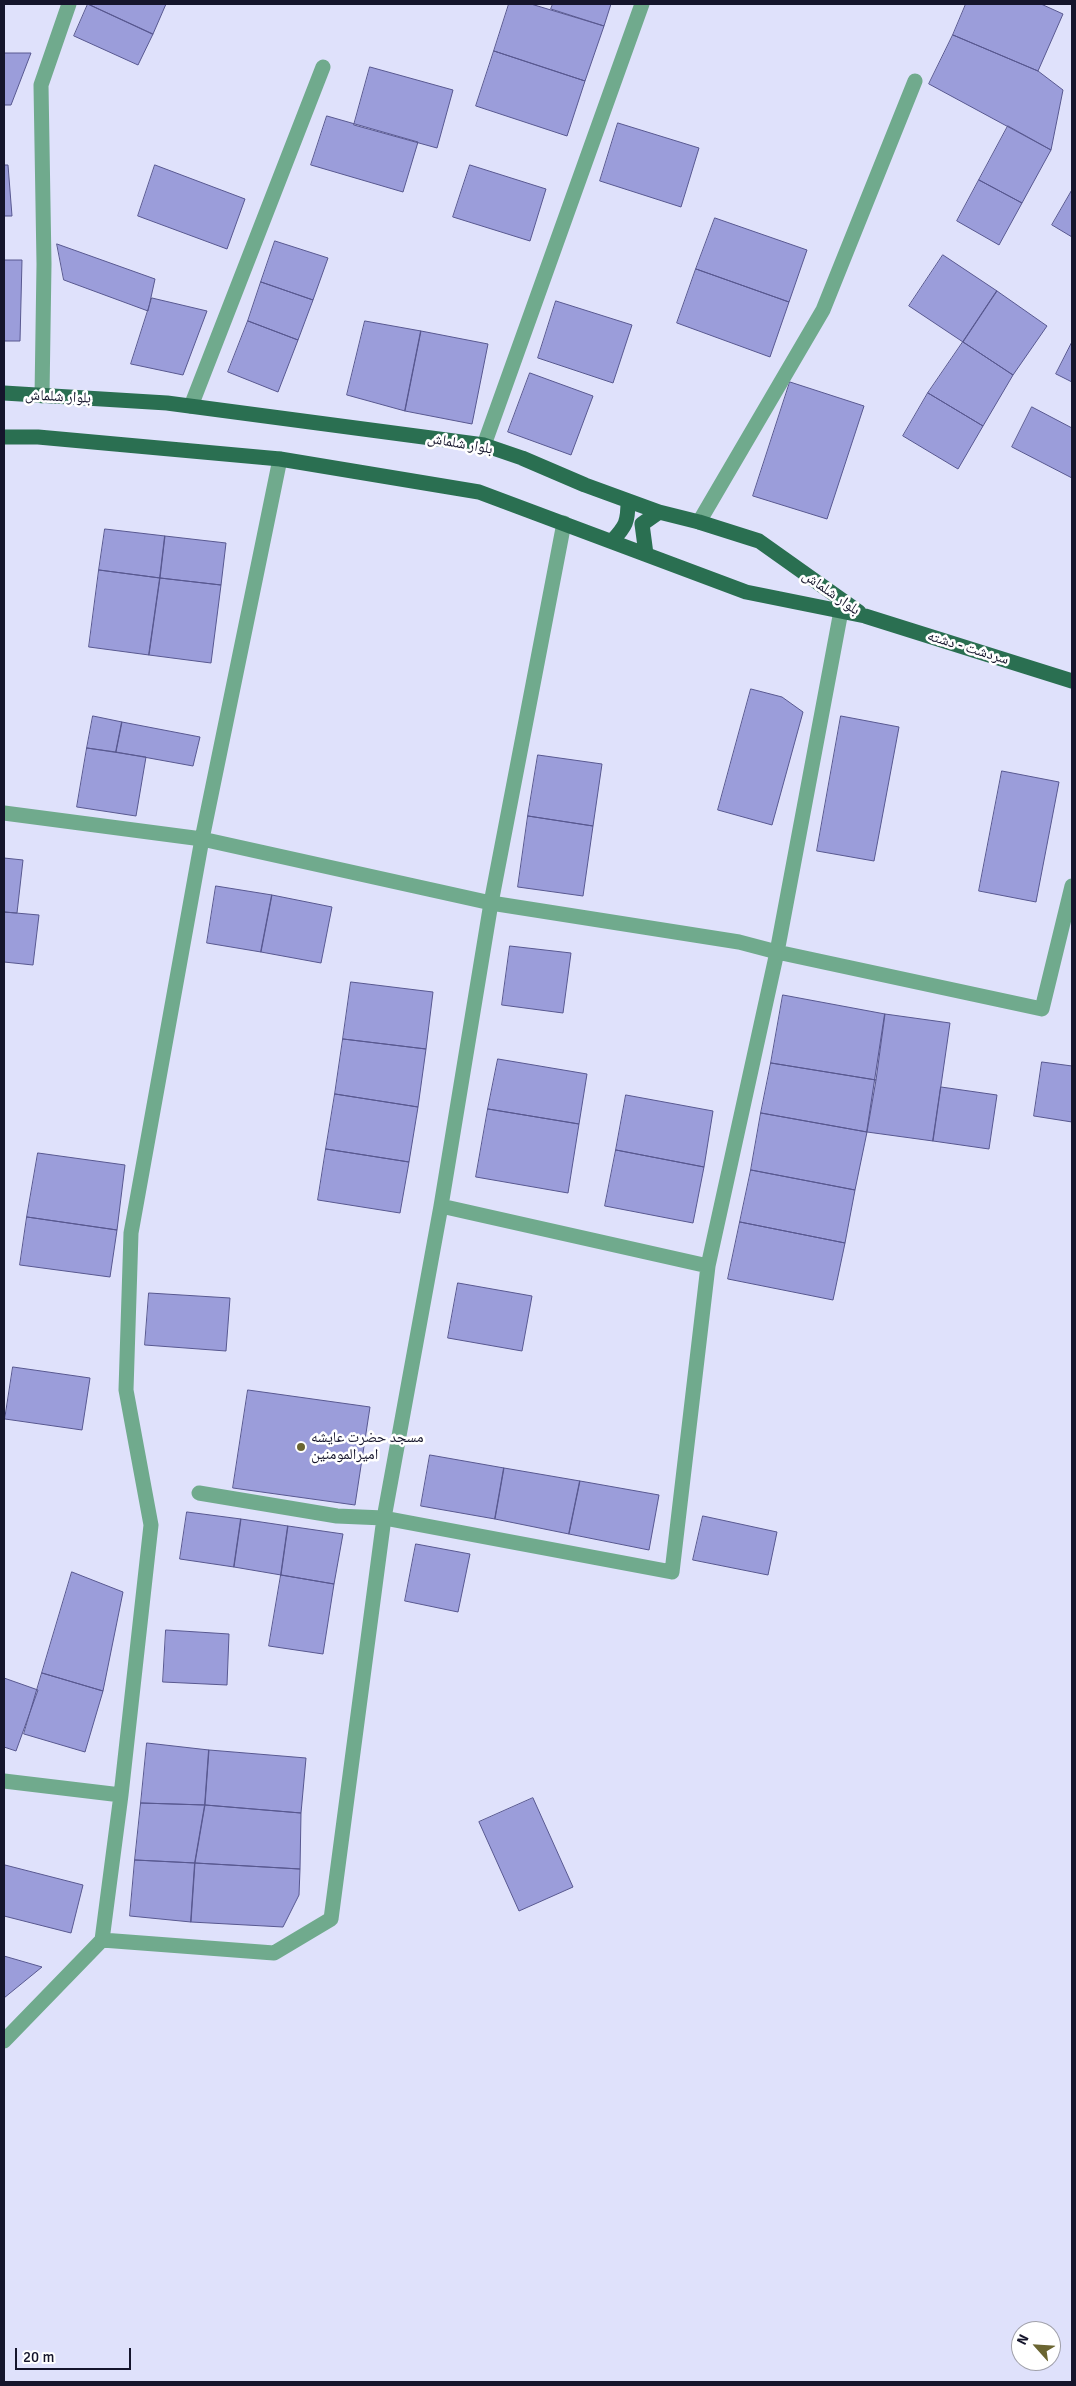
<!DOCTYPE html>
<meta charset="utf-8">
<style>
body{margin:0}
#map{position:relative;width:1076px;height:2386px;overflow:hidden;background:#dfe1fb;font-family:Signika,sans-serif}
canvas{display:block}
.frame{position:absolute;inset:0;border:5px solid #15152c;pointer-events:none}
.north{position:absolute;left:1011px;top:2321px;width:50px;height:50px;box-sizing:border-box;background:#fff;border:1px solid #a1a1ab;border-radius:50%;rotate:296deg;font-size:14px;font-weight:700;line-height:20px;text-align:center;color:#15152c}
.north::after{content:'';display:block;margin:auto;width:18px;height:22px;background:#6b6532;clip-path:polygon(50% 0,100% 100%,50% 72%,0 100%)}
.scale{position:absolute;left:15px;top:2348px;width:116px;height:22px;box-sizing:border-box;border:2px solid #15152c;border-top:0;padding-left:6px;font-size:15px;line-height:18px;white-space:nowrap;color:#15152c;-webkit-text-stroke:4px #fff;paint-order:stroke}
</style>
<div id="map">
<canvas width="1076" height="2386"></canvas>
<div class="frame"></div>
<div class="north">N</div>
<div class="scale">20 m</div>
</div>
<script>
const c = document.querySelector('canvas').getContext('2d');
c.lineJoin = 'round';
function paint(path, color) { c.fillStyle = color; c.fill(path, 'evenodd'); }
function strokePath(path, color, width, dash) { c.strokeStyle = color; c.lineWidth = width; c.lineCap = dash ? 'butt' : 'round'; c.setLineDash(dash || []); c.stroke(path); }
function drawText(font, color, halo, rows, align = 'center') {
  c.font = font + ' Signika,"Noto Naskh Arabic",sans-serif'; c.lineWidth = 5; c.setLineDash([]); c.textBaseline = 'middle'; c.strokeStyle = halo; c.fillStyle = color; for (const [text, x, y, turn = 0] of rows) {
    c.save(); c.translate(x, y); c.rotate((+turn || 0) * Math.PI / 180); c.textAlign = isNaN(turn) ? turn : align; if (halo) c.strokeText(text, 0, 0); c.fillText(text, 0, 0); c.restore();
  }
}
const building = new Path2D(`
 M88 4H166L153 34Z
 M88 4 153 34 138 65 74 36Z
 M509 4H531L604 26 585 81 494 51Z
 M553 4H611L604 26 551 9Z
 M966 4H1041L1063 14 1038 71 953 35Z
 M953 35 1038 71 1063 90 1051 150 929 84Z
 M494 51 585 81 567 136 476 106Z
 M4 53H31L11 105H4Z
 M370 67 453 90 437 148 354 125Z
 M327 116 418 142 403 192 311 165Z
 M618 123 699 148 681 207 600 181Z
 M1008 126 1051 150 1022 203 979 180Z
 M4 165H8L12 216H4Z
 M155 165 245 199 227 249 138 216Z
 M470 165 546 189 530 241 453 217Z
 M979 180 1022 203 999 245 957 221Z
 M1072 190V237L1052 225Z
 M715 218 807 250 789 302 696 269Z
 M275 241 328 258 313 300 261 282Z
 M57 244 155 279 148 311 64 280Z
 M943 255 997 291 963 342 909 306Z
 M4 260H22L20 341H4Z
 M696 269 789 302 770 357 677 323Z
 M261 282 313 300 298 340 248 321Z
 M997 291 1047 326 1013 375 963 342Z
 M152 298 207 311 183 375 131 364Z
 M556 301 632 325 613 383 538 358Z
 M248 321 298 340 278 392 228 372Z
 M365 321 421 331 405 411 347 395Z
 M421 331 488 344 472 424 405 411Z
 M963 342 1013 375 983 426 928 393Z
 M1072 342V382L1056 374Z
 M530 373 593 396 571 455 508 432Z
 M790 382 864 406 827 519 753 496Z
 M928 393 983 426 958 469 903 436Z
 M1032 407 1072 428V478L1012 447Z
 M105 529 165 536 160 578 99 570Z
 M165 536 226 543 221 585 160 578Z
 M99 570 160 578 149 655 89 647Z
 M160 578 221 585 211 663 149 655Z
 M751 689 782 697 803 712 772 825 718 810Z
 M93 716 122 722 116 752 87 748Z
 M841 716 899 727 874 861 817 851Z
 M122 722 200 737 193 766 116 752Z
 M87 748 146 757 136 816 77 807Z
 M538 755 602 764 593 826 528 816Z
 M1002 771 1059 782 1036 902 979 891Z
 M528 816 593 826 583 896 518 887Z
 M4 858 23 860 17 913 4 912Z
 M216 886 272 895 261 952 207 943Z
 M272 895 332 907 321 963 261 952Z
 M4 912 39 915 33 965 4 962Z
 M510 946 571 953 563 1013 502 1005Z
 M351 982 433 992 426 1049 343 1039Z
 M783 995 885 1014 876 1080 771 1063Z
 M885 1014 950 1023 933 1141 867 1132Z
 M343 1039 426 1049 418 1107 335 1094Z
 M498 1059 587 1074 579 1124 488 1109Z
 M1042 1062 1072 1066V1122L1034 1116Z
 M771 1063 876 1080 867 1132 761 1113Z
 M941 1087 997 1095 989 1149 933 1141Z
 M335 1094 418 1107 409 1162 326 1149Z
 M626 1095 713 1111 704 1167 616 1150Z
 M488 1109 579 1124 568 1193 476 1177Z
 M761 1113 867 1132 855 1190 751 1170Z
 M326 1149 409 1162 400 1213 318 1200Z
 M616 1150 704 1167 693 1223 605 1206Z
 M38 1153 125 1165 117 1230 27 1217Z
 M751 1170 855 1190 845 1243 740 1222Z
 M27 1217 117 1230 110 1277 20 1265Z
 M740 1222 845 1243 833 1300 728 1279Z
 M458 1283 532 1296 522 1351 448 1338Z
 M149 1293 230 1298 226 1351 145 1345Z
 M13 1367 90 1378 82 1430 5 1419Z
 M248 1390 370 1407 355 1505 233 1488Z
 M430 1455 504 1468 495 1519 421 1506Z
 M504 1468 580 1481 569 1534 495 1519Z
 M580 1481 659 1495 649 1550 569 1534Z
 M187 1512 241 1519 234 1567 180 1559Z
 M703 1516 777 1532 768 1575 693 1560Z
 M241 1519 288 1526 281 1575 234 1567Z
 M288 1526 343 1534 334 1584 281 1575Z
 M416 1544 470 1554 458 1612 405 1601Z
 M72 1572 123 1592 103 1691 42 1673Z
 M281 1575 334 1584 323 1654 269 1646Z
 M166 1630 229 1634 227 1685 163 1682Z
 M42 1673 103 1691 85 1752 24 1734Z
 M4 1678 38 1690 16 1751 4 1747Z
 M147 1743 209 1750 205 1805 141 1803Z
 M209 1750 306 1758 301 1813 205 1805Z
 M533 1798 573 1887 519 1911 479 1822Z
 M141 1803 205 1805 195 1863 135 1860Z
 M205 1805 301 1813 300 1869 195 1863Z
 M135 1860 195 1863 191 1922 130 1916Z
 M195 1863 300 1869 299 1895 283 1927 191 1922Z
 M5 1865 83 1885 71 1933 4 1916Z
 M4 1956 42 1967 4 1998Z`);
paint(building, '#9b9dda');
strokePath(building, '#585890', 1);
strokePath(new Path2D(`
 M42 396 44 264 41 85 69 4
 M191 406 323 67
 M484 445 642 4
 M699 522 823 310 915 81
 M4 813 202 839 491 903 739 942 777 952 1042 1009 1072 886
 M441 1206 708 1266 672 1572 384 1518 441 1206 491 903 564 523
 M708 1266 777 952 841 611
 M4 1781 121 1795 151 1525 126 1390 131 1233 202 839 280 459
 M121 1795 102 1940 274 1953 331 1919 384 1518 337 1516 199 1493
 M4 2041 102 1940`), '#70aa8d', 15);
strokePath(new Path2D(`
 M4 393 167 403 484 445 522 458 585 485 659 512 699 522 759 541 859 612
 M4 437H38L280 459 479 492 746 592 865 616 1072 681
 M612 541C626 526 628 522 628 501
 M646 554 642 524 659 512`), '#2a6f51', 15);
for (const [x, y, r, color] of [
 [301,1447,5,"#6b6532"]
]) { const dot = new Path2D(); dot.arc(x, y, r, 0, 2 * Math.PI); c.fillStyle = color; c.fill(dot); strokePath(dot, '#fff', 2); }
drawText('15px', '#15152c', '#fff', [
 ["بلوار شلماش",58,397,3],
 ["بلوار شلماش",460,444,10],
 ["بلوار شلماش",831,593,35],
 ["سردشت - دشته",968,648,17]
]);
drawText('15px', '#15152c', '#fff', [
 ["مسجد حضرت عایشه",311,1438],
 ["امیرالمومنین",311,1455]
], 'left');
</script>
